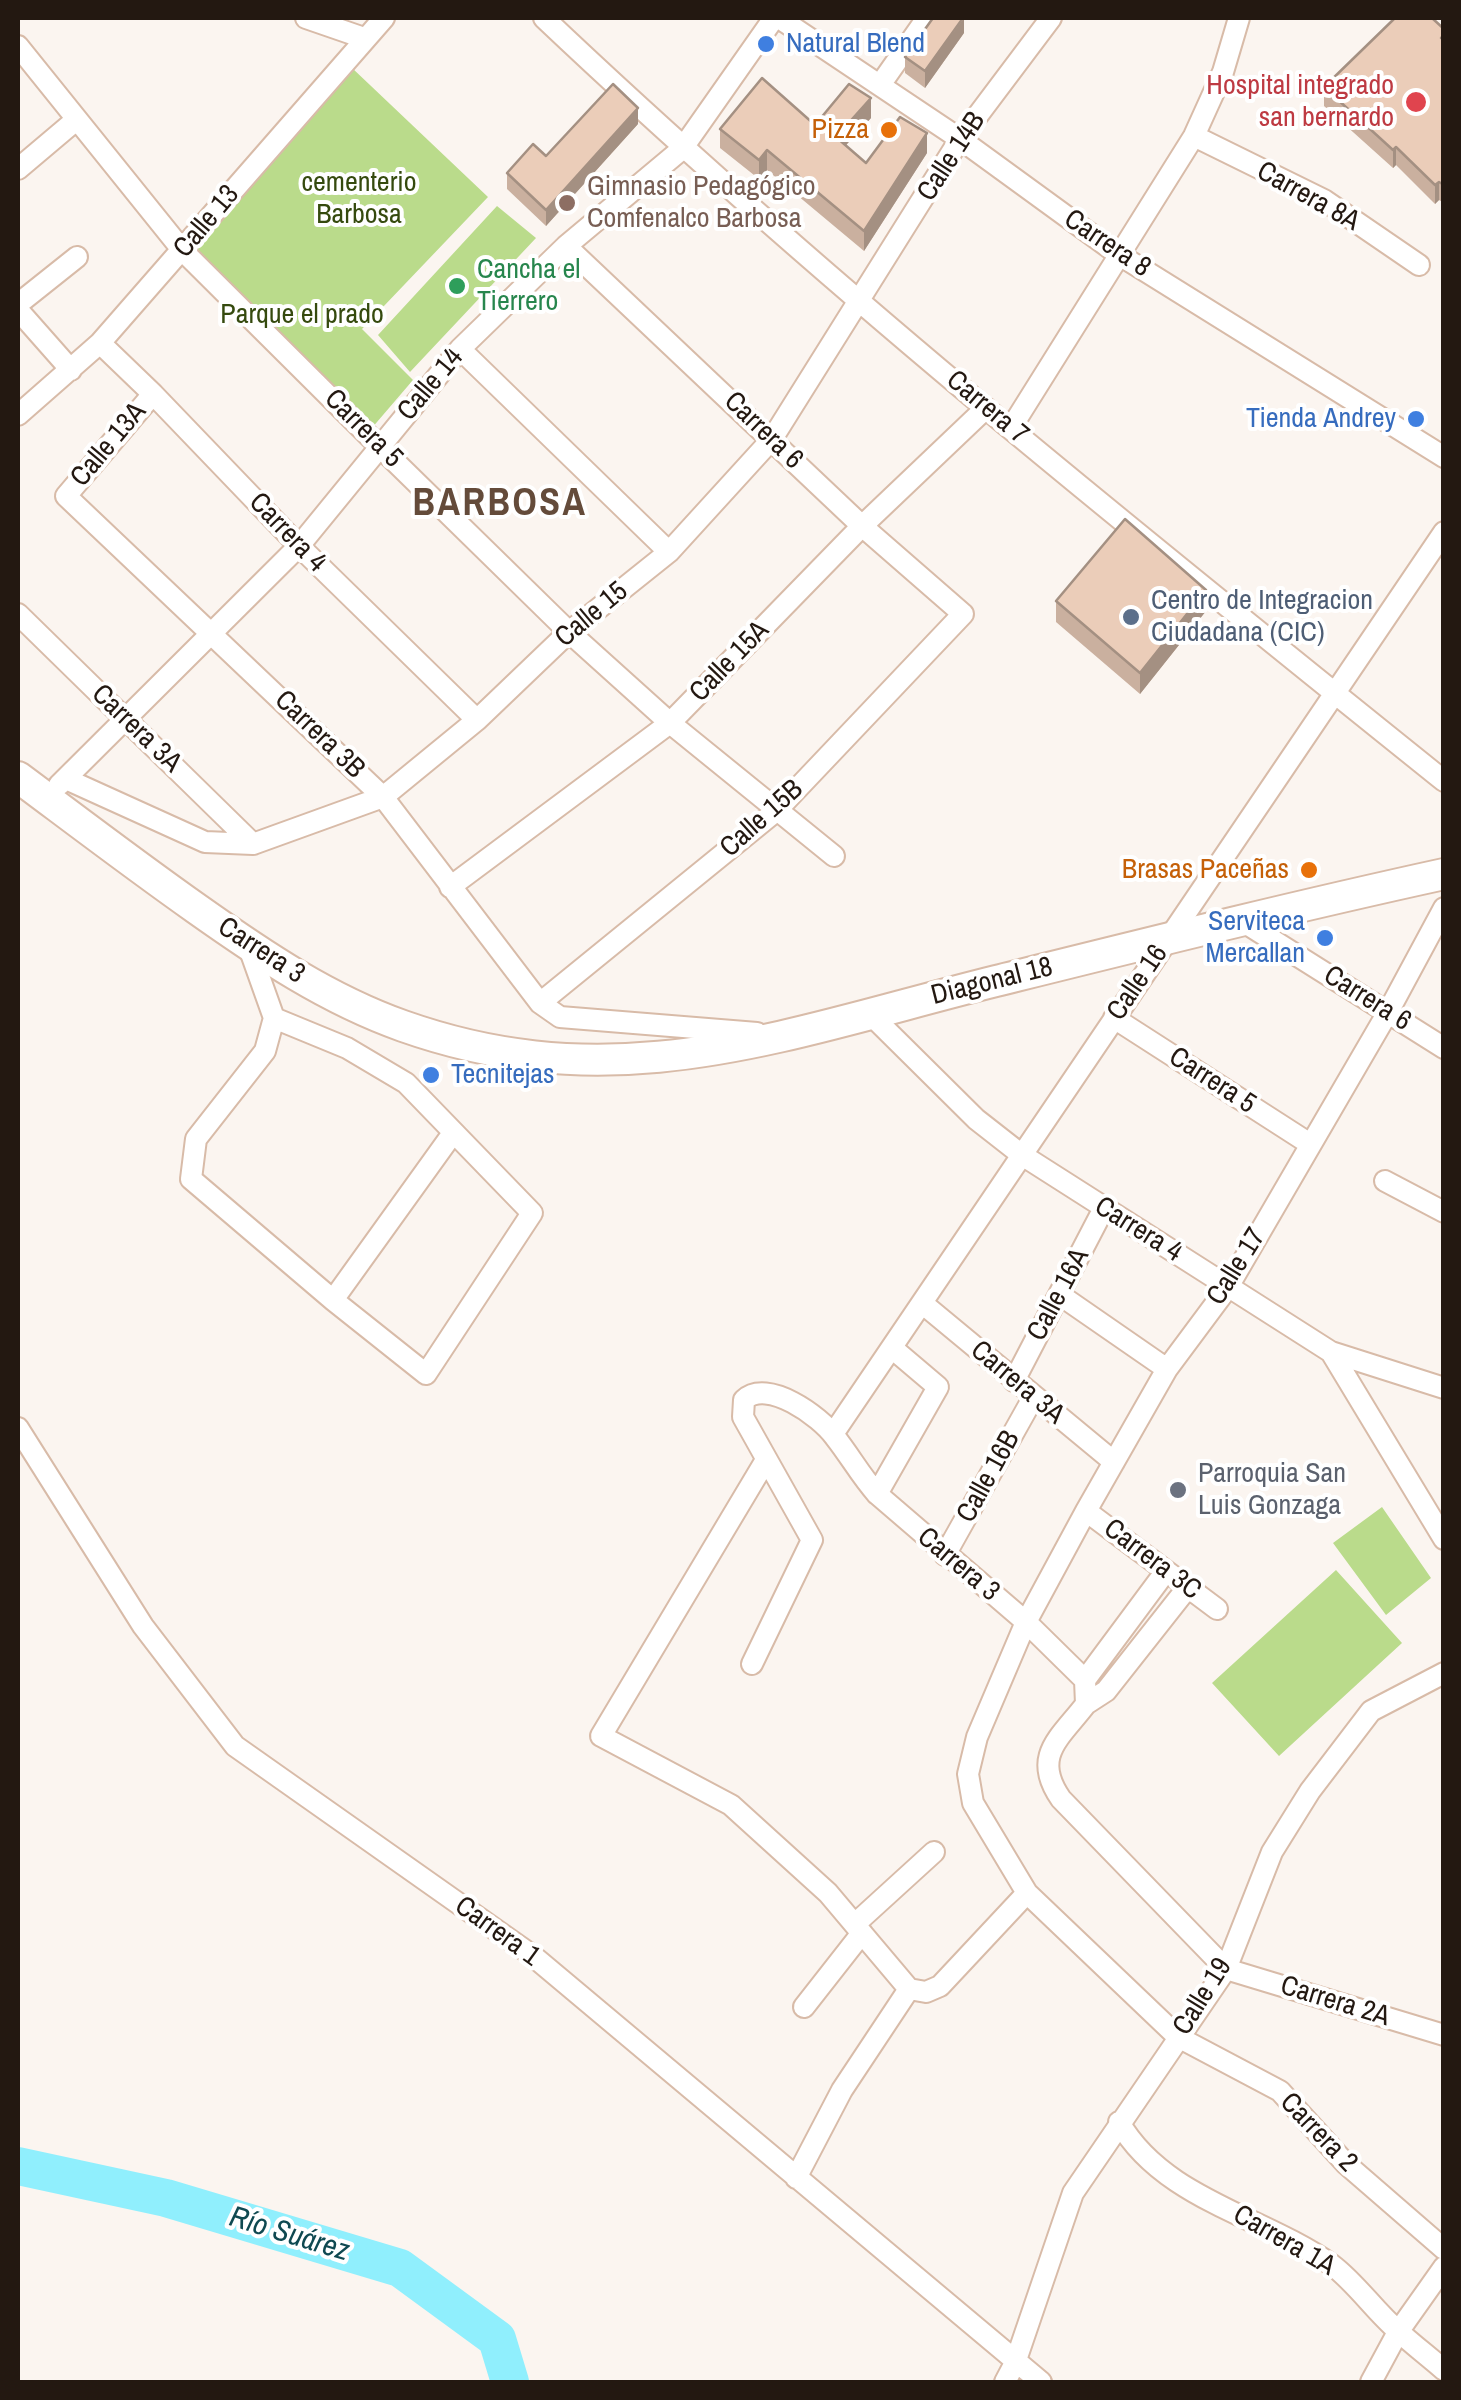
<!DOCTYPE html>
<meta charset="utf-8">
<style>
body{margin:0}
#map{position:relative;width:1461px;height:2400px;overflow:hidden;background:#fbf5f0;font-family:"Archivo Narrow",sans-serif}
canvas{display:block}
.frame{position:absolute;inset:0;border:20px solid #231811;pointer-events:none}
</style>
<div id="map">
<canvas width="1461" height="2400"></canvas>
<div class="frame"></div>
</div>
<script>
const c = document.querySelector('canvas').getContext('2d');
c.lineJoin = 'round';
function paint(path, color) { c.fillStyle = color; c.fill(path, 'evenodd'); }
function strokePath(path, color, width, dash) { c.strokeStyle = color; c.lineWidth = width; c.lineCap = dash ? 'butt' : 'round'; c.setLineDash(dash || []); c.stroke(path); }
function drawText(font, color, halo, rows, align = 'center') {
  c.font = font + ' "Archivo Narrow",sans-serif'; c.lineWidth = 8; c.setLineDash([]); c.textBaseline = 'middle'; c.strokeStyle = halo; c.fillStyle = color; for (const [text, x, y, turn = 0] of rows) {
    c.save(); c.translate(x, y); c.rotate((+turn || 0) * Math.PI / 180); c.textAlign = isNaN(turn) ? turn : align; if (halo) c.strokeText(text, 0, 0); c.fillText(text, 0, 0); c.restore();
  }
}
paint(new Path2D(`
 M351 67 488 197 362 329 413 380 371 429 192 251Z
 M497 206 536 238 410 372 378 335Z
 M1382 1507 1431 1578 1386 1615 1333 1543Z
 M1336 1570 1402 1643 1279 1756 1212 1683Z`), '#badb8b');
strokePath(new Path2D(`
 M18 2166 166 2198 400 2268 497 2339 510 2382`), '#90effd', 38);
const minor = new Path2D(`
 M306 18 364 38
 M544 18C829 288 1138 535 1444 781
 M779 18 960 139 1118 254 1444 457
 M18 46 183 251 380 447 569 632 670 723 834 856
 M880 85 927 18
 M1194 136 1324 200 1419 265
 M18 169 76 120
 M18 304 77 257
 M18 310 71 370
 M100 343 153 394 299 546 477 720
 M460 349 669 552
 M153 394 66 496 383 797 540 1003 560 1017 757 1033
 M18 415 100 343 384 18
 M1011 428 1194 136 1223 72 1239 18
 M18 614 253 844
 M66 779 205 842 253 844 383 797 477 720 569 632 669 552 772 439 960 139 1051 18
 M59 785 299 546 460 349 566 246 682 149 774 18
 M450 887 670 723 862 526 986 408
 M1444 908 1388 1012 1228 1287 1167 1369 1086 1511 1026 1622 977 1737 968 1774 973 1803 1027 1893 1178 2037 1280 2091 1346 2164 1444 2249
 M1239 919 1444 1048
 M248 945 274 1018 265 1051 196 1139 191 1179 333 1300 426 1374 532 1213 406 1083 347 1048 274 1018
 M540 1003 776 811 963 614 862 526 566 246
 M869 1013 976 1119 1022 1155 1331 1352 1444 1388
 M1114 1018 1310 1144
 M1385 1181 1444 1212
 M1060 1295 1167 1369
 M333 1300 453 1133
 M922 1303 1114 1462
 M1331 1352 1444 1539
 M1014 1381 1104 1208
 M18 1428 143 1626 235 1746 533 1956 1041 2382
 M833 1434 1444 532
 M766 1460 601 1736 731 1805 828 1893 909 1989
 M877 1494 938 1387 892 1348
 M1086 1511 1217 1609
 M945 1555 1033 1398
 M752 1664 812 1540 743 1417 744 1400C767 1378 820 1416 835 1437 850 1456 861 1476 877 1494L1026 1622 1085 1680 1086 1704C1060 1738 1031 1756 1061 1799L1226 1969 1444 2035
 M1085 1680 1166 1571
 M1086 1704 1106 1691 1188 1587
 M855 1924 934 1852
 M909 1989 926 1992 940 1986 1027 1893
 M804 2007 862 1933
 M1119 2122C1163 2199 1263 2216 1332 2265 1356 2283 1374 2310 1397 2330 1412 2344 1428 2356 1444 2370
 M796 2178 842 2090 909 1989
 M1005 2382 1015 2363 1073 2193 1226 1969 1272 1852 1310 1791 1371 1711 1444 1673
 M1371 2382 1398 2332 1444 2267`);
const primary = new Path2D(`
 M18 777C77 821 136 866 197 909 262 955 327 999 403 1026 618 1102 787 1033 996 981 1145 944 1293 907 1444 874`);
strokePath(minor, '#d8bba8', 24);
strokePath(primary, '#d8bba8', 34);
strokePath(minor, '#fff', 20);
strokePath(primary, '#fff', 30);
paint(new Path2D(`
 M1444 29V203L1439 200 1435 204 1396 165 1393 168 1324 106V87Z
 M964 33 925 88 905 73V57Z
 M871 118 846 145 866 163 927 153 864 251 767 170 759 179 720 148V129L815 125Z
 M638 124 546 226 507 189V173L546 156Z
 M1056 601 1206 611 1140 694 1056 622Z`), '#cab09f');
paint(new Path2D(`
 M964 18V33L925 88V71Z
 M871 98V118L836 156V137Z
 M638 108V124L546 226V210Z
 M927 133V153L864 251V231Z
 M1396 147V165L1393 168V150Z
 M767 150V170L759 179V160Z
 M1439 182V200L1435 204V185Z
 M1206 590V611L1140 694V673Z`), '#a49082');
const building = new Path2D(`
 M933 18H963L925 71 905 57Z
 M1395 18H1432L1444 29V35L1441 38 1444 40V185L1439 182 1435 185 1396 147 1393 150 1324 87Z
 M762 78 815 125 849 84 871 98 836 137 866 163 900 117 927 133 864 231 767 150 759 160 720 129Z
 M613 84 638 108 546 210 507 173 533 144 546 156Z
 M1125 519 1206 590 1140 673 1056 601Z`);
paint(building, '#ebcdb9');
strokePath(building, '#a49082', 2.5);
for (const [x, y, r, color] of [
 [766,44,10,"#3f7fe0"],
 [1416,102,12,"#e0444e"],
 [889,130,10,"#e8710a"],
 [567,203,10,"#8d6e63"],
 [457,286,10,"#2e9e5b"],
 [1416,419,10,"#3f7fe0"],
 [1131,617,10,"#5c6f8a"],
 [1309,870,10,"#e8710a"],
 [1325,938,10,"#3f7fe0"],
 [431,1075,10,"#3f7fe0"],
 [1178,1490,10,"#6b7280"]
]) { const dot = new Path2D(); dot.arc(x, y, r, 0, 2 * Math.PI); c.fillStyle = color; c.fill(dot); strokePath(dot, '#fff', 4); }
drawText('28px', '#366cbe', '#fff', [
 ["Natural Blend",786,44],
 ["Tienda Andrey",1396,419,"right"],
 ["Serviteca",1305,922,"right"],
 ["Mercallan",1305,954,"right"],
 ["Tecnitejas",451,1075]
], 'left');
drawText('28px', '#be3a42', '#fff', [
 ["Hospital integrado",1394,86],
 ["san bernardo",1394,118]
], 'right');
drawText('28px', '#c56008', '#fff', [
 ["Pizza",869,130],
 ["Brasas Paceñas",1289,870]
], 'right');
drawText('28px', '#231811', '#fff', [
 ["Calle 14B",952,157,-57],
 ["Carrera 8A",1308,197,29],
 ["Calle 13",207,222,-50],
 ["Carrera 8",1107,244,34],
 ["Calle 14",431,385,-50],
 ["Carrera 7",987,408,40],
 ["Carrera 5",363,429,45],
 ["Carrera 6",763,431,44],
 ["Calle 13A",109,445,-50],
 ["Carrera 4",287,533,46],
 ["Calle 15",592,615,-40],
 ["Calle 15A",730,662,-46],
 ["Carrera 3A",136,729,44],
 ["Carrera 3B",319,735,44],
 ["Calle 15B",762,819,-42],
 ["Carrera 3",261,951,33],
 ["Diagonal 18",992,982,-14],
 ["Calle 16",1138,983,-56],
 ["Carrera 6",1367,999,32],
 ["Carrera 5",1212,1081,33],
 ["Carrera 4",1138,1230,32],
 ["Calle 17",1237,1267,-58],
 ["Calle 16A",1059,1295,-62],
 ["Carrera 3A",1017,1383,40],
 ["Calle 16B",989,1477,-61],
 ["Carrera 3C",1152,1560,37],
 ["Carrera 3",958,1565,40],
 ["Carrera 1",497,1932,36],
 ["Calle 19",1203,1997,-58],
 ["Carrera 2A",1335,2002,17],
 ["Carrera 2",1318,2133,46],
 ["Carrera 1A",1284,2241,30]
]);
drawText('28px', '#354a0e', '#fff', [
 ["cementerio",359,183],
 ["Barbosa",359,215],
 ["Parque el prado",302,315]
]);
drawText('28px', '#785e54', '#fff', [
 ["Gimnasio Pedagógico",587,187],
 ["Comfenalco Barbosa",587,219]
], 'left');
drawText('28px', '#27864d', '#fff', [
 ["Cancha el",477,270],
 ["Tierrero",477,302]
], 'left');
drawText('28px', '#4e5e75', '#fff', [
 ["Centro de Integracion",1151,601],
 ["Ciudadana (CIC)",1151,633]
], 'left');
drawText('28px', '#5b616d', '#fff', [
 ["Parroquia San",1198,1474],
 ["Luis Gonzaga",1198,1506]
], 'left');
drawText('italic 30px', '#0f4951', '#fff', [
 ["Río Suárez",289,2235,17]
]);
c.letterSpacing = '2.5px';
drawText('bold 38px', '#644b3a', '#fff', [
 ["BARBOSA",500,505]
]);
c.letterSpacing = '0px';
</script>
